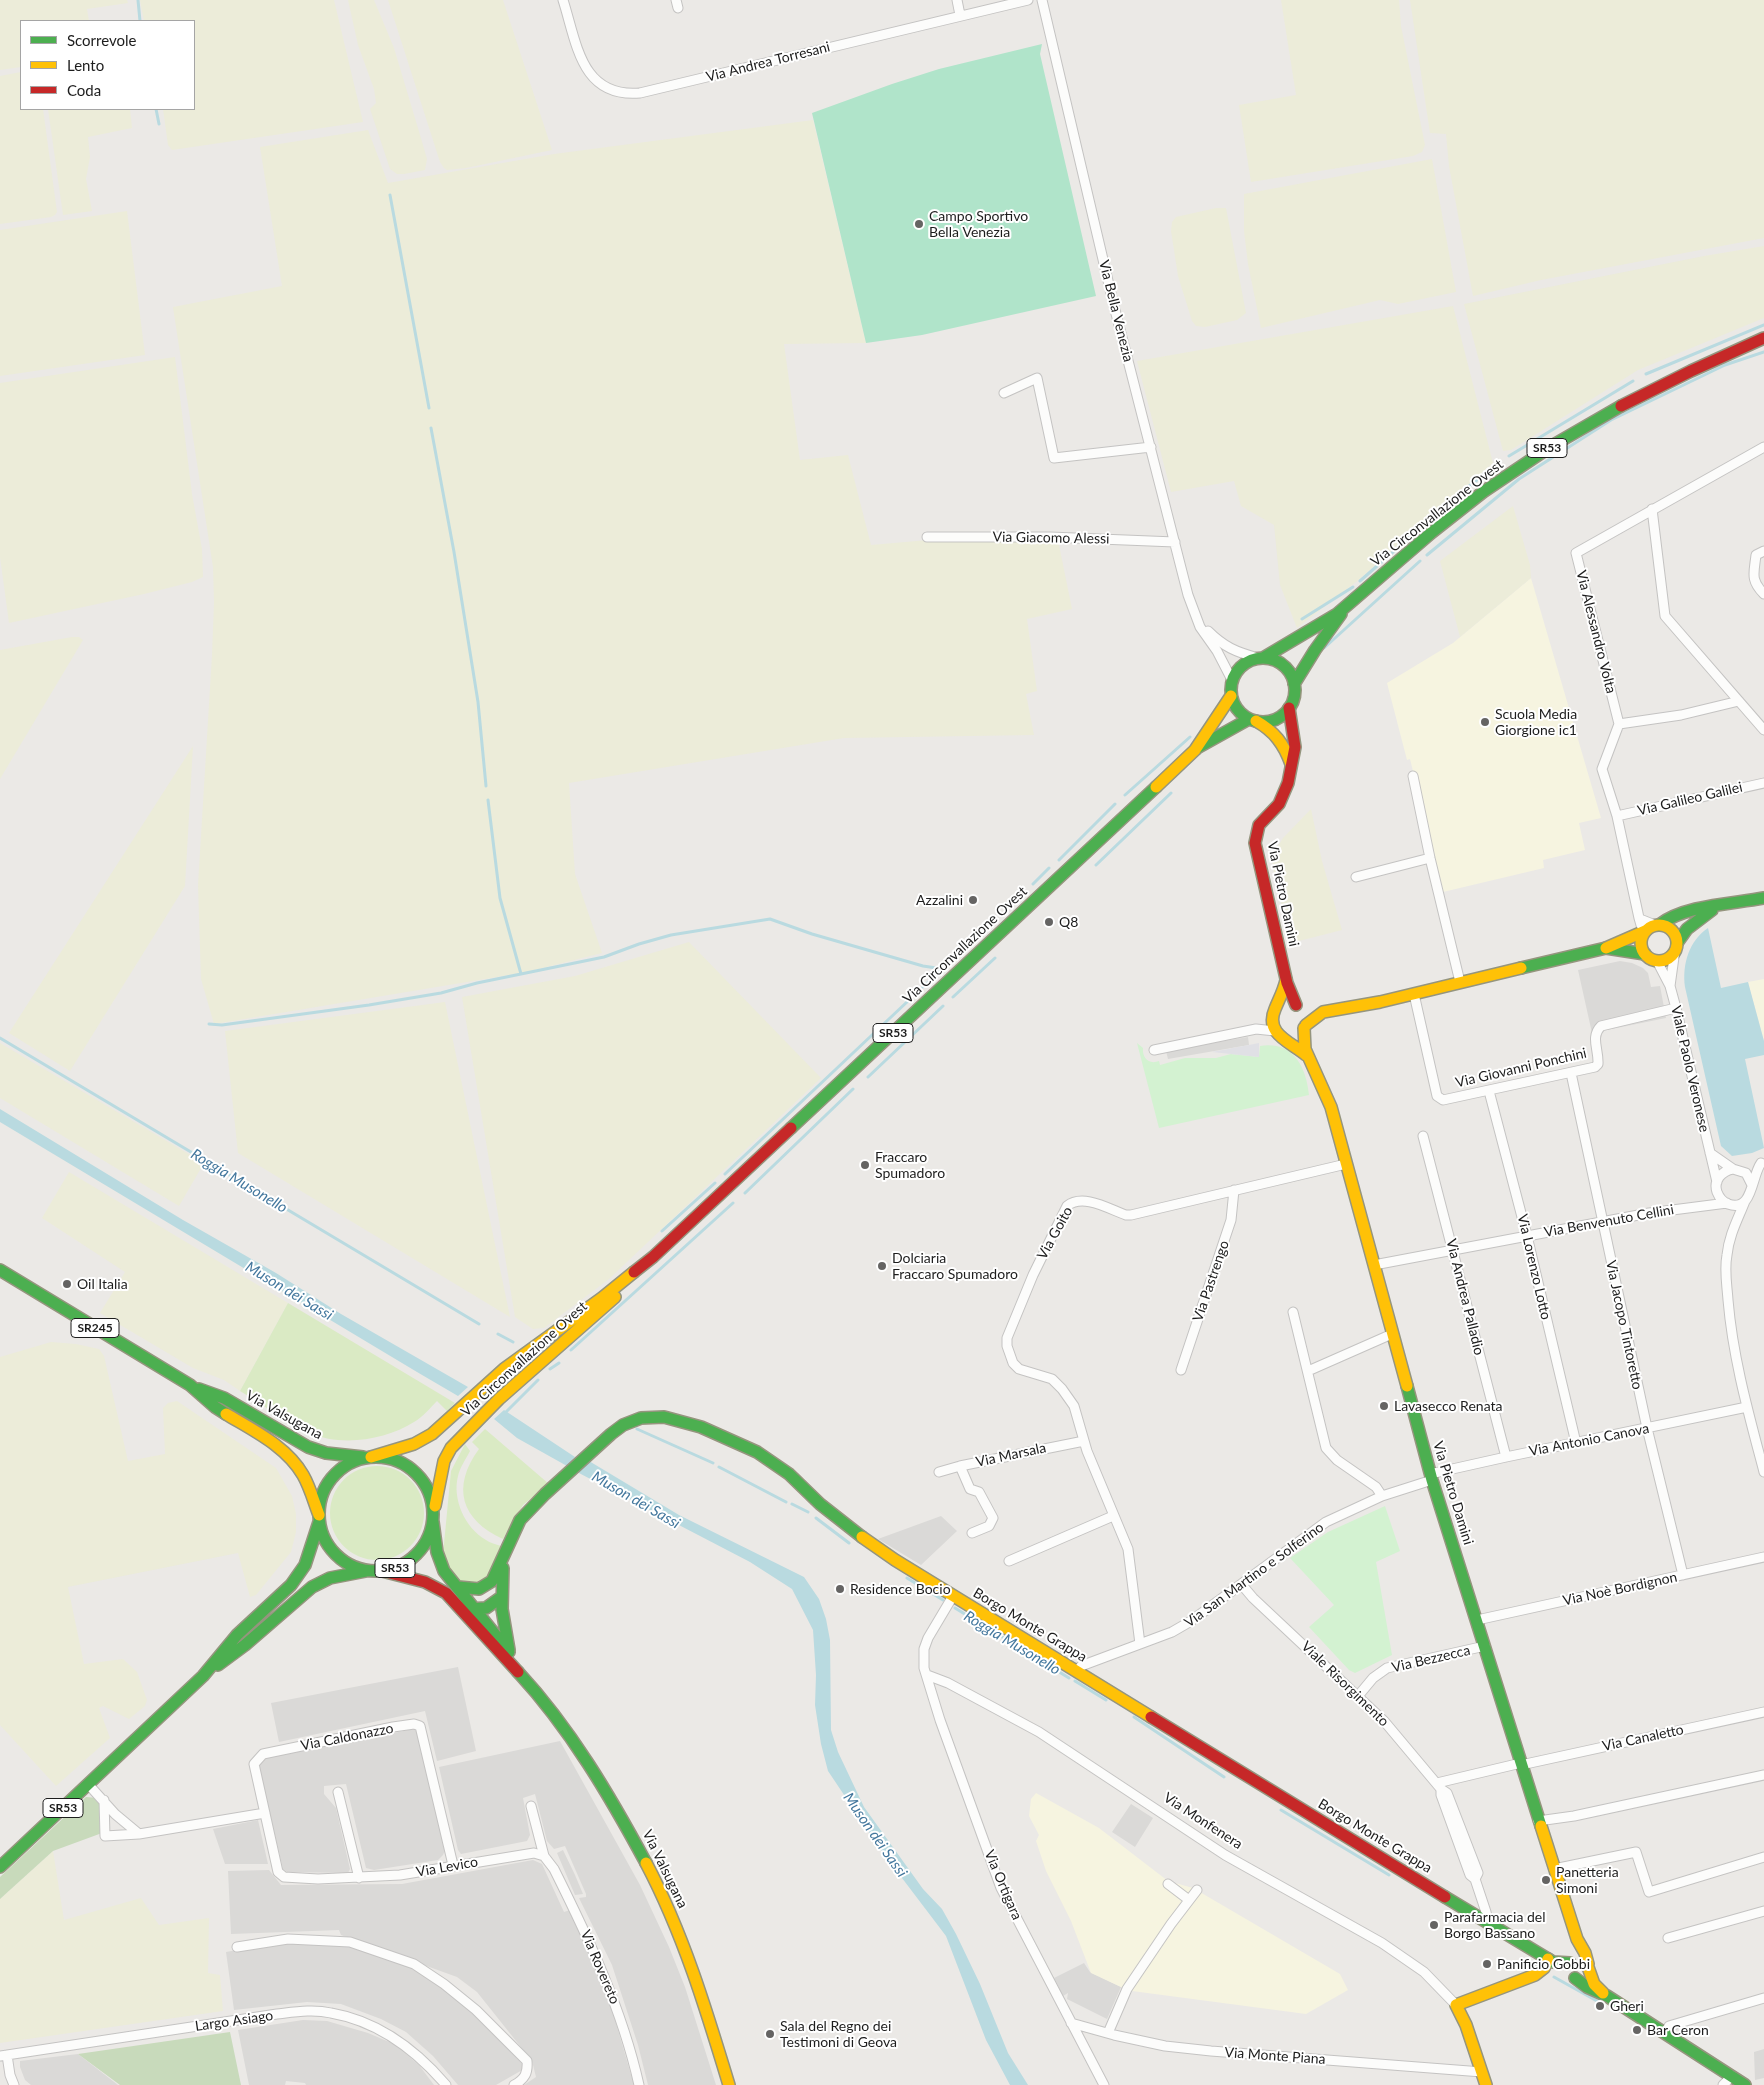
<!DOCTYPE html>
<meta charset="utf-8">
<style>
body{margin:0}
#map{position:relative;width:1764px;height:2085px;overflow:hidden;background:#ebe9e6;font-family:Lato,sans-serif}
canvas{display:block}
.legend{position:absolute;left:20px;top:20px;width:175px;height:90px;box-sizing:border-box;background:#fff;border:1px solid #a5a5a5;margin:0;padding:6px 9px;list-style:none;font-size:15px;color:#1d1d1d}
.legend li{display:flex;align-items:center;gap:10px;height:25px}
.legend b{width:25px;border:1px solid #a5a5a5}
</style>
<div id="map">
<canvas width="1764" height="2085"></canvas>
<ul class="legend">
<li><b style="height:6px;background:#4caf50"></b>Scorrevole</li>
<li><b style="height:6px;background:#ffc107"></b>Lento</li>
<li><b style="height:6px;background:#c62828"></b>Coda</li>
</ul>
</div>
<script>
const c = document.querySelector('canvas').getContext('2d');
c.lineJoin = 'round';
function paint(path, color) { c.fillStyle = color; c.fill(path, 'evenodd'); }
function strokePath(path, color, width, dash) { c.strokeStyle = color; c.lineWidth = width; c.lineCap = dash ? 'butt' : 'round'; c.setLineDash(dash || []); c.stroke(path); }
function drawText(font, color, halo, rows, align = 'center') {
  c.font = font + ' Lato,sans-serif'; c.lineWidth = 4; c.setLineDash([]); c.textBaseline = 'middle'; c.strokeStyle = halo; c.fillStyle = color; for (const [text, x, y, turn = 0] of rows) {
    c.save(); c.translate(x, y); c.rotate((+turn || 0) * Math.PI / 180); c.textAlign = isNaN(turn) ? turn : align; if (halo) c.strokeText(text, 0, 0); c.fillText(text, 0, 0); c.restore();
  }
}
paint(new Path2D(`
 M1620 961 1632 963 1643 968 1648 973 1651 987 1660 986 1666 1018 1592 1033 1578 970Z
 M1248 1037 1249 1045 1168 1059 1166 1051Z
 M941 1516 957 1531 921 1565 878 1539Z
 M458 1667 476 1751 437 1761 425 1711 279 1742 271 1703Z
 M414 1729 418 1733 446 1848 443 1855 438 1860 374 1870 366 1868 346 1784 324 1786V1794L336 1808 350 1869 348 1873 287 1872 283 1869 258 1763 262 1759Z
 M560 1741 640 1885 669 1947 685 1987 716 2085H648L638 2045 612 1965 579 1898 586 1897V1894L565 1846 554 1849 547 1841 535 1794 523 1798 530 1835 527 1841 461 1854 458 1850 439 1767Z
 M1131 1804 1153 1818 1135 1847 1112 1832Z
 M258 1820 268 1864H225L213 1829Z
 M563 1850 575 1875 583 1894 575 1895 557 1853Z
 M533 1860 542 1864 564 1912 570 1910 588 1950 611 2006 634 2085H524L536 2077 532 2061 477 1992 457 1977 341 1935 339 1930 231 1934 228 1871 269 1870 281 1885 402 1884Z
 M281 1942 350 1945 412 1967 443 1987 476 2014 522 2064 524 2069 496 2085H458L433 2056 406 2032 381 2019 341 2004 307 2002 234 2010 226 1952Z
 M1084 1963 1090 1972 1121 1987 1107 2019 1067 1999 1068 1993 1063 1996 1054 1978Z
 M303 2020 327 2021 368 2033 394 2044 419 2065 434 2085H306L305 2083 286 2081 285 2085H249L238 2030Z
 M1764 2049V2078L1755 2080 1754 2052Z
 M78 2054 118 2085H31L25 2080 20 2067V2061Z`), '#dad9d7');
paint(new Path2D(`
 M1531 578 1601 818 1579 823 1585 850 1543 860 1544 868 1443 892 1410 759 1407 760 1387 683 1453 643Z
 M1764 979V1041L1748 982Z
 M1036 1793 1099 1828 1168 1881 1193 1888 1340 1974 1348 1990 1306 2014 1132 1991 1121 1987 1091 1973 1071 1921 1046 1871 1036 1841 1039 1835 1029 1816 1031 1799Z`), '#f6f4e0');
paint(new Path2D(`
 M0 0H127L128 3 87 9 89 21H21V67L0 70Z
 M140 0H334L363 122 172 150 168 145 163 109H194V21H144Z
 M348 0H374L394 48 423 145 427 159 425 170 404 174H397L390 169 370 109 376 103 374 89 358 45Z
 M388 0H503L552 150 466 168 447 170 444 168 440 162Z
 M1281 0H1399L1401 26 1425 145 1422 152 1413 156 1251 182 1239 105 1296 95Z
 M1410 0H1764V238L1541 280 1473 296 1449 166 1446 134 1430 133Z
 M21 72V109H43L57 212 55 215 51 217 0 224V76Z
 M48 109H130L132 128 88 137 90 157 86 179 92 211 63 215Z
 M813 120 866 343 784 344 800 460 848 455 871 545 928 540H1058L1072 609 1027 619 1037 691 1026 694 1034 735 844 738 569 783 575 874 602 953 527 972 214 1024 201 979 198 885 212 655 214 602 213 567 173 307 282 286 260 147 368 130 388 183 554 154Z
 M1432 159 1456 292 1398 304 1380 300 1261 328 1248 264 1244 231V194Z
 M1216 208H1226L1246 313 1237 320 1205 327 1196 326 1192 321 1178 276 1171 231 1172 222 1176 217Z
 M127 211 145 355 0 376V230Z
 M1764 246V318L1638 370 1511 450 1503 451 1464 304 1704 256Z
 M1453 306 1493 463 1356 582 1297 628 1280 585 1274 525 1241 506 1234 481 1171 492 1137 361Z
 M175 357 192 494 202 549 203 577 192 582 144 594 9 623 0 557V383Z
 M1513 506 1530 565 1531 578 1460 637 1440 561Z
 M72 637H79L83 640 0 779V650Z
 M193 746 185 886 70 1071 9 1033Z
 M1311 809 1322 861 1342 930 1291 943 1274 873 1272 856 1283 838Z
 M689 942 821 1078 609 1279 544 1328 533 1329 515 1317 462 997 575 976Z
 M445 1002 510 1317 238 1153 225 1031Z
 M0 1043 204 1163 179 1206 0 1098Z
 M69 1172 288 1303 240 1391 224 1380 193 1368 100 1313 125 1272 42 1218Z
 M51 1342 76 1344 99 1349 104 1356 128 1461 165 1454 163 1408 168 1403 177 1401 276 1468 292 1496 296 1514V1532L291 1552 256 1595 250 1597 238 1553 68 1587 84 1664 123 1659 137 1672 147 1700 145 1706 129 1719 103 1706 99 1708 110 1738 56 1786 0 1725V1357Z
 M53 1851 64 1920 141 1898 159 1925 209 1918 208 1973 220 1975 223 2011 0 2043V1899Z`), '#ececd9');
paint(new Path2D(`
 M288 1303 455 1403 447 1411 437 1401C430 1408 423 1417 414 1422 386 1440 341 1447 310 1433 286 1422 263 1405 240 1391Z
 M485 1429 549 1484 523 1505 503 1539C461 1520 451 1487 479 1449L472 1442Z
 M465 1444 470 1451C466 1459 460 1467 458 1476 452 1499 465 1528 486 1540 490 1543 496 1544 501 1546L492 1574 480 1583 461 1582 447 1567 443 1554 451 1471Z
 M330 1513a47 47 0 1 1 94 0a47 47 0 1 1-94 0Z`), '#daeac4');
paint(new Path2D(`
 M86 1797 98 1798 103 1811 102 1833 53 1851 0 1899V1877Z
 M230 2032 241 2085H120L78 2054Z`), '#c8dabb');
paint(new Path2D(`
 M1137 1043 1143 1048C1142 1058 1149 1065 1159 1061L1160 1065 1185 1058H1216L1231 1054 1259 1057 1260 1046C1293 1041 1306 1066 1309 1095L1159 1128Z
 M1385 1506 1400 1551 1376 1562 1392 1655 1355 1673 1349 1670 1309 1627 1334 1605 1290 1558 1328 1532Z`), '#d3f2d1');
paint(new Path2D(`
 M1042 44 1040 54 1096 296 922 335 866 343 812 113 892 84 939 69Z`), '#b0e4ca');
paint(new Path2D(`
 M1259 1043V1057L1212 1052 1249 1045Z`), '#e0e0e5');
paint(new Path2D(`
 M1708 928 1721 988 1748 982 1764 1041V1055L1745 1059 1764 1148 1752 1153 1732 1156 1721 1146 1685 987C1682 964 1689 941 1708 928Z
 M0 1109 183 1220 276 1273 341 1314 468 1387 458 1396 417 1372 0 1122Z
 M504 1410 575 1457 567 1466 517 1438 494 1419Z
 M589 1461 679 1515 804 1577 819 1599 826 1619 830 1640 831 1730 838 1752 864 1807 923 1889 942 1909 956 1934 980 1984 1008 2053 1028 2085H1010L986 2040 946 1936 883 1853 828 1771 821 1744 815 1705 816 1675 813 1630 792 1589 750 1562 577 1472Z`), '#b9dae0');
strokePath(new Path2D(`
 M138 0 140 21
 M156 109 159 124
 M390 195 429 408
 M1646 374 1764 325
 M431 428 454 552 478 702 486 786
 M1509 456 1633 381
 M1427 555 1519 479 1611 420 1725 365 1764 352
 M1360 581 1459 494 1500 462
 M1302 619 1353 587
 M1324 648 1420 561
 M1125 795 1190 737
 M488 800 500 898 521 974
 M1059 860 1115 804
 M1096 865 1171 793
 M1033 884 1049 868
 M923 987 957 956
 M953 997 995 958
 M209 1024 222 1025 369 1005 441 993 477 983 604 957 639 944 671 935 770 919 812 934 923 966 943 969
 M0 1038 479 1324
 M868 1077 943 1006
 M725 1174 908 1001
 M745 1193 853 1089
 M662 1231 715 1183
 M498 1334 513 1342
 M571 1350 733 1203
 M550 1369 559 1363
 M473 1402 485 1409
 M505 1413 538 1380
 M637 1429 713 1463
 M719 1467 786 1502
 M792 1504 808 1512
 M816 1518 849 1543
 M907 1578 943 1600
 M955 1608 1069 1678
 M1075 1681 1106 1700
 M1134 1717 1224 1777
 M1281 1810 1389 1875
 M1554 1977 1597 2001`), '#b9dae0', 3);
const street = new Path2D(`
 M563 0C577 44 581 98 640 93L1028 0
 M676 0 678 8
 M957 0 960 15
 M1042 0 1113 302 1188 595 1200 627 1217 651 1232 680
 M1004 393 1037 378 1054 458 1151 447
 M1652 509 1665 616 1764 730
 M927 537H1050L1175 542
 M1764 551 1756 555C1754 573 1750 580 1764 594
 M1208 631C1224 647 1236 652 1258 658
 M1619 724 1681 715 1739 701
 M1413 776 1430 858 1460 982
 M1617 816 1764 783
 M1356 877 1430 858
 M1640 919 1655 925
 M1646 930 1641 925 1639 918 1617 816 1602 769 1619 724 1576 553 1764 447
 M1657 961 1670 986 1676 1008 1717 1182
 M1670 986 1675 950
 M1414 994 1437 1096 1443 1100 1595 1067 1598 1064C1599 1050 1590 1037 1601 1026L1676 1008
 M1154 1050 1256 1029 1275 1031
 M1571 1073 1647 1428 1683 1575
 M1489 1091 1527 1236 1576 1443
 M1423 1136 1506 1457
 M1710 1153 1733 1169
 M1752 1185 1746 1173 1733 1169C1722 1171 1713 1180 1717 1192 1719 1197 1723 1202 1728 1204 1753 1213 1751 1177 1761 1163
 M1745 1201C1738 1219 1729 1235 1727 1255 1724 1270 1727 1285 1728 1300 1733 1359 1749 1415 1764 1472
 M1374 1265 1649 1213 1727 1203
 M1293 1312 1326 1448 1337 1460 1376 1487 1382 1496
 M1181 1370 1231 1220 1234 1190
 M1308 1371 1392 1334
 M960 1466 970 1489 979 1492 993 1518 989 1526 972 1533
 M939 1472 960 1466 1084 1441
 M1430 1474 1506 1457 1747 1407
 M1009 1561 1113 1516
 M1242 1585 1253 1598 1384 1721 1441 1789 1447 1793 1478 1873 1475 1879
 M953 1596 928 1638 924 1649V1668L940 1720 1001 1888 1104 2085
 M1477 1620 1764 1557
 M1140 1644 1128 1549 1087 1451 1074 1406 1062 1389 1052 1379 1019 1369 1013 1363 1007 1346V1338L1033 1275 1067 1206C1083 1193 1109 1209 1126 1215H1131L1346 1164
 M1077 1671 1081 1666 1172 1632 1191 1621 1326 1522 1382 1496 1432 1480
 M927 1675 948 1683 1039 1732 1225 1855 1382 1943 1424 1972 1456 2005
 M1358 1696 1373 1678 1387 1668 1485 1646
 M1521 1765 1764 1712
 M1437 1783 1521 1763
 M88 1784 115 1814 139 1834 265 1813
 M1441 1789V1795L1470 1875 1475 1879 1486 1912 1487 1916 1484 1920
 M338 1792 359 1878
 M104 1800 105 1836 139 1834
 M531 1806 544 1856
 M1538 1821 1574 1816 1764 1775
 M453 1865 420 1726 414 1724 393 1727 263 1754 254 1764 278 1872 284 1877 318 1879 400 1875 534 1853 544 1856 554 1869C589 1939 622 2009 639 2085
 M1554 1869 1636 1852 1649 1892 1764 1857
 M1168 1884 1189 1900
 M1668 1938 1764 1911
 M237 1947 288 1939 350 1942 414 1964 444 1984 476 2010 527 2061C528 2073 525 2079 514 2085
 M1071 2023 1114 2035 1165 2046 1211 2051 1482 2072
 M1108 2033 1127 1989 1171 1924 1197 1890
 M1665 2033 1669 2026 1764 1998
 M7 2055 10 2075 14 2085
 M0 2056 277 2014C295 2012 313 2009 331 2013 377 2021 416 2050 446 2085
 M1723 2085 1732 2076`);
const fast = new Path2D(`
 M1263 658 1337 614 1431 533 1483 492 1550 447 1621 406
 M1231 690a32 32 0 1 1 64 0a32 32 0 1 1-64 0Z
 M1294 684 1315 650 1341 614
 M1197 748 1249 719
 M1659 925C1685 905 1732 904 1764 898
 M1677 943 1687 929 1712 910
 M1521 968 1606 948 1645 954
 M791 1128 1156 787
 M0 1270 190 1385 215 1407 226 1414
 M1407 1386 1432 1480 1541 1826
 M199 1389 224 1398 308 1447 326 1453 363 1457
 M319 1514a57 57 0 1 1 114 0a57 57 0 1 1-114 0Z
 M433 1522 437 1552 444 1571 509 1652
 M503 1568 502 1609 509 1650
 M458 1587 479 1589 492 1581 520 1520 545 1494 611 1434 623 1425 641 1418 664 1417 701 1427 757 1452 789 1474 820 1504 862 1537
 M469 1609 486 1608 500 1598
 M218 1665 245 1645 312 1587 330 1578 366 1571
 M518 1672C570 1728 610 1796 646 1863
 M0 1867 203 1676 237 1635 291 1585 305 1565 319 1522
 M1445 1897 1553 1962 1570 1963
 M1575 1978 1587 1987 1607 1996 1745 2085`);
const slow = new Path2D(`
 M1256 721C1274 731 1284 744 1291 764
 M1156 787 1195 750 1231 696
 M1641 943a18 18 0 1 1 36 0a18 18 0 1 1-36 0Z
 M1606 948 1645 931
 M1286 980C1284 990 1279 999 1275 1009 1264 1034 1291 1042 1306 1055
 M1306 1025 1323 1012 1380 1002 1521 968
 M1304 1028 1305 1049 1331 1107 1407 1386
 M226 1414C254 1431 286 1446 303 1475 310 1487 314 1502 319 1515
 M371 1457 414 1444 432 1434 504 1369 602 1298 634 1272
 M435 1506 444 1461 451 1448 499 1399 615 1297
 M862 1537 895 1560 1151 1717
 M1541 1826 1577 1939 1585 1953 1588 1964
 M646 1863C683 1933 706 2009 729 2085
 M1588 1967 1594 1984 1603 1993
 M1486 2085 1466 2025 1456 2005 1535 1975 1544 1968 1548 1959`);
const jam = new Path2D(`
 M1621 406 1691 371 1764 338
 M1289 708 1295 747 1288 783 1279 804 1259 825 1255 843 1287 983 1296 1005
 M634 1272 653 1257 791 1128
 M382 1571 425 1582 446 1593 518 1672
 M1151 1717 1445 1897`);
strokePath(street, '#c4c3c2', 11);
strokePath(fast, '#95957e', 14);
strokePath(slow, '#95957e', 14);
strokePath(jam, '#95957e', 14);
strokePath(street, '#fcfcfb', 9);
strokePath(fast, '#4caf50', 11);
strokePath(slow, '#ffc107', 11);
strokePath(jam, '#c62828', 11);
for (const [x, y, r, color] of [
 [919,224,5,"#656463"],
 [1485,722,5,"#656463"],
 [973,900,5,"#656463"],
 [1049,922,5,"#656463"],
 [865,1165,5,"#656463"],
 [882,1266,5,"#656463"],
 [67,1284,5,"#656463"],
 [1384,1406,5,"#656463"],
 [840,1589,5,"#656463"],
 [1546,1880,5,"#656463"],
 [1434,1925,5,"#656463"],
 [1487,1964,5,"#656463"],
 [1600,2006,5,"#656463"],
 [1637,2030,5,"#656463"],
 [770,2034,5,"#656463"]
]) { const dot = new Path2D(); dot.arc(x, y, r, 0, 2 * Math.PI); c.fillStyle = color; c.fill(dot); strokePath(dot, '#fff', 2); }
for (const [x, y, w] of [
 [1547,448,40],
 [893,1033,40],
 [95,1328,48],
 [395,1568,40],
 [63,1808,40]
]) { const box = new Path2D(); box.roundRect(x - w / 2, y - 9.5, w, 19, 4); c.fillStyle = '#fff'; c.fill(box); strokePath(box, '#1d1d1d', 1); }
drawText('bold 12px', '#1d1d1d', null, [
 ["SR53",1547,448],
 ["SR53",893,1033],
 ["SR245",95,1328],
 ["SR53",395,1568],
 ["SR53",63,1808]
]);
drawText('14px', '#1d1d1d', '#fff', [
 ["Via Andrea Torresani",768,62,-14],
 ["Via Bella Venezia",1116,311,76],
 ["Via Circonvallazione Ovest",1437,513,-38],
 ["Via Giacomo Alessi",1051,538,1],
 ["Via Alessandro Volta",1596,632,76],
 ["Via Galileo Galilei",1690,799,-13],
 ["Via Pietro Damini",1283,894,78],
 ["Via Circonvallazione Ovest",965,945,-43],
 ["Via Giovanni Ponchini",1521,1068,-13],
 ["Viale Paolo Veronese",1690,1069,77],
 ["Via Benvenuto Cellini",1609,1221,-10],
 ["Via Goito",1055,1233,-61],
 ["Via Lorenzo Lotto",1534,1267,77],
 ["Via Pastrengo",1211,1281,-71],
 ["Via Andrea Palladio",1465,1297,76],
 ["Via Jacopo Tintoretto",1624,1325,78],
 ["Via Circonvallazione Ovest",524,1359,-42],
 ["Via Valsugana",284,1415,29],
 ["Via Antonio Canova",1589,1440,-11],
 ["Via Marsala",1011,1455,-12],
 ["Via Pietro Damini",1453,1493,73],
 ["Via San Martino e Solferino",1254,1575,-36],
 ["Via Noè Bordignon",1620,1589,-12],
 ["Borgo Monte Grappa",1030,1625,31],
 ["Via Bezzecca",1431,1659,-13],
 ["Viale Risorgimento",1345,1684,44],
 ["Via Caldonazzo",347,1737,-11],
 ["Via Canaletto",1643,1738,-12],
 ["Via Monfenera",1203,1821,33],
 ["Borgo Monte Grappa",1375,1836,31],
 ["Via Levico",447,1867,-10],
 ["Via Valsugana",665,1869,64],
 ["Via Ortigara",1003,1885,67],
 ["Via Rovereto",600,1967,67],
 ["Largo Asiago",234,2021,-8],
 ["Via Monte Piana",1275,2056,4]
]);
drawText('14px', '#1d1d1d', '#fff', [
 ["Campo Sportivo",929,216],
 ["Bella Venezia",929,232],
 ["Scuola Media",1495,714],
 ["Giorgione ic1",1495,730],
 ["Azzalini",963,900,"right"],
 ["Q8",1059,922],
 ["Fraccaro",875,1157],
 ["Spumadoro",875,1173],
 ["Dolciaria",892,1258],
 ["Fraccaro Spumadoro",892,1274],
 ["Oil Italia",77,1284],
 ["Lavasecco Renata",1394,1406],
 ["Residence Bocio",850,1589],
 ["Panetteria",1556,1872],
 ["Simoni",1556,1888],
 ["Parafarmacia del",1444,1917],
 ["Borgo Bassano",1444,1933],
 ["Panificio Gobbi",1497,1964],
 ["Gheri",1610,2006],
 ["Sala del Regno dei",780,2026],
 ["Testimoni di Geova",780,2042],
 ["Bar Ceron",1647,2030]
], 'left');
drawText('italic 15px', '#43779d', '#fff', [
 ["Roggia Musonello",239,1181,31],
 ["Muson dei Sassi",289,1291,31],
 ["Muson dei Sassi",636,1500,30],
 ["Roggia Musonello",1012,1643,31],
 ["Muson dei Sassi",875,1835,55]
]);
</script>
